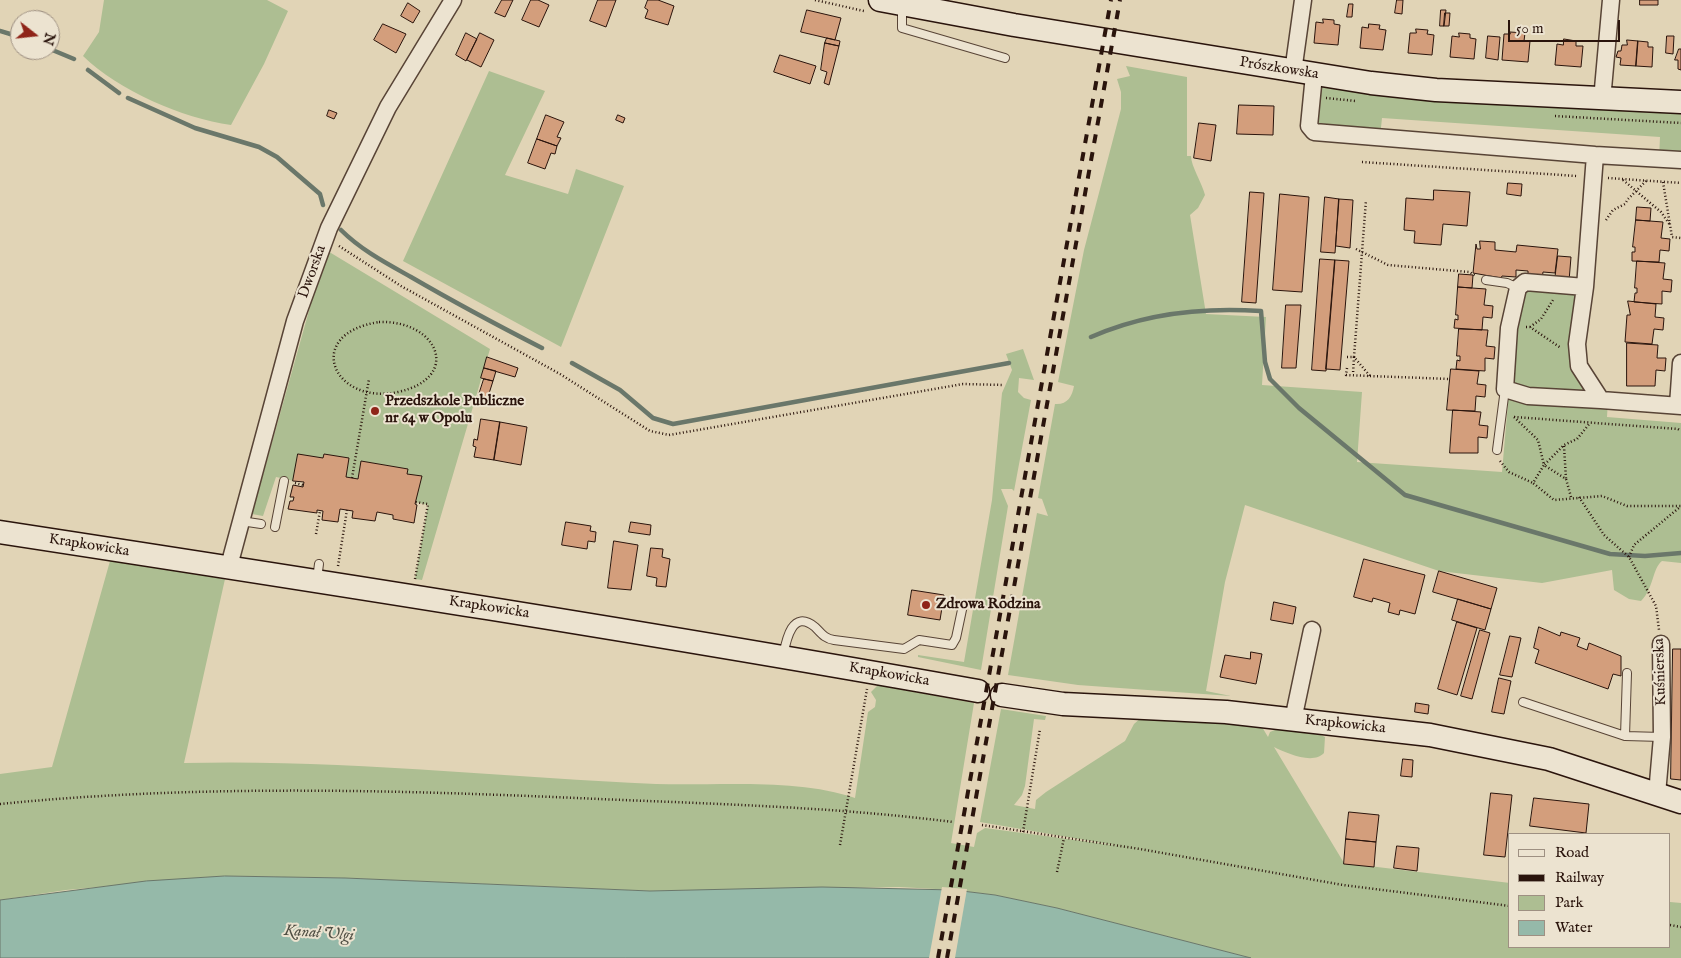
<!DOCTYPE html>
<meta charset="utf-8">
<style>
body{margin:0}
#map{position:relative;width:1681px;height:958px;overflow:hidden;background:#e1d4b6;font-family:"IM FELL English",serif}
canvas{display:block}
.legend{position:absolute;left:1508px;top:833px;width:162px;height:115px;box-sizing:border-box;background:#ece3d0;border:1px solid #9e9082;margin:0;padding:6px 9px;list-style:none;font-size:15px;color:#2a140c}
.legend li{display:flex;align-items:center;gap:10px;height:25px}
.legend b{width:25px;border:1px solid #9e9082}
.north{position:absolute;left:10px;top:10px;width:50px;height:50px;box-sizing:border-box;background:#ece3d0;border:1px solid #9e9082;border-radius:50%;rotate:106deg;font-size:14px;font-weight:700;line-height:20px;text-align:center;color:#2a140c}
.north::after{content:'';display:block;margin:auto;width:18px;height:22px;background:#8f2418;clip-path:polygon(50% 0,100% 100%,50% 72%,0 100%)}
.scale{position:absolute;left:1508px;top:20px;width:112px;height:22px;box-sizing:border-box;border:2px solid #2a140c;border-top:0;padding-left:6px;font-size:15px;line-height:18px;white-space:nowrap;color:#2a140c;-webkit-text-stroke:4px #ece3d0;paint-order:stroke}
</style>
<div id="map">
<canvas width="1681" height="958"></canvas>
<ul class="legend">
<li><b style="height:6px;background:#ece3d0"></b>Road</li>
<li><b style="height:6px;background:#2a140c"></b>Railway</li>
<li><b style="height:14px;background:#adbe92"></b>Park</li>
<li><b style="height:14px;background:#95b9a9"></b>Water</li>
</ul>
<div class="north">N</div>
<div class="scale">50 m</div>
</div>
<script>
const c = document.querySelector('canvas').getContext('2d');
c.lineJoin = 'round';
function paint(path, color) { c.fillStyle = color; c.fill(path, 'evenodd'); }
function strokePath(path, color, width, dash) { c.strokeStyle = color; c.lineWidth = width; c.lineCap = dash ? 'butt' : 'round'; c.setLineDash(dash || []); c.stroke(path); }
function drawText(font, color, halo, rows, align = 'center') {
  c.font = font + ' "IM FELL English",serif'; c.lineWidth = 4; c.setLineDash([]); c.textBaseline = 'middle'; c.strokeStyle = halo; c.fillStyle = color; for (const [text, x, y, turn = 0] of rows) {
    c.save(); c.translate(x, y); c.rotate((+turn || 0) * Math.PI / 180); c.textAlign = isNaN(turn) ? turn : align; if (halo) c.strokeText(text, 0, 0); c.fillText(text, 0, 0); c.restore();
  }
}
paint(new Path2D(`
 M104 0H267L288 11 264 64 231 125C182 118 119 91 83 56L99 32Z
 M1126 66 1187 77V156H1191C1191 166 1202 183 1205 195L1198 208 1190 215 1206 314 1266 317 1262 385 1362 392 1357 462 1502 472 1518 288 1585 287 1579 366 1608 400 1607 417 1681 423V563L1662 561C1652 569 1654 588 1641 601L1629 599 1614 590 1612 570 1542 583 1439 571 1245 505 1225 582 1206 691 1231 696 1078 685 1008 675 1037 513 1048 516 1042 499 1038 498 1055 404C1067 405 1072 397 1074 386L1058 382 1084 250 1121 109V92L1117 79 1130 76Z
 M489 71 545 91 505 175 568 194 576 169 624 186 561 347 403 261Z
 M1314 75 1681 102V160L1659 159 1660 137 1382 118 1380 137 1314 132Z
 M326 250 490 349 422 580 415 579 428 505 415 502 422 477 407 474 408 469 361 461 358 479 346 477 349 458 324 454 323 458 294 481 276 477 263 516 252 514Z
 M1023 349 1034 380 1019 378 1018 392 1024 398 1031 400 1014 491 1012 489H1001L1008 506 981 670 918 657V655L964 662 992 500 1002 393 1012 370 1006 354Z
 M110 561 225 579 184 763C342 759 499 777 656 784 717 786 797 778 855 798L868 712 875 707 876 700 871 692 879 684 888 683 887 687 974 703 951 843 974 847 977 833 985 828 1120 846 980 822 1001 709 1046 716 1045 720 1034 719 1025 786 1022 795 1014 805 1035 809 1036 800 1046 792 1125 741 1134 724 1142 717 1259 722 1268 737 1270 732C1285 724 1310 729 1325 737L1324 753C1313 765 1286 753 1274 747L1344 863 1510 883V947H1670V902L1681 903V958H1251L1057 908 995 895 954 890 899 887 650 891 345 878 225 876 66 890 0 900V774L52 767Z`), '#adbe92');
const water = new Path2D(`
 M225 876 345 878 650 891 822 887 954 890 995 895 1057 908 1251 958H0V900L146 881Z`);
paint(water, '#95b9a9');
strokePath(water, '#6a776a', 1);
paint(new Path2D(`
 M942 887 967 889 955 958H929Z`), '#e1d4b6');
strokePath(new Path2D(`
 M0 31 20 37
 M50 49 74 59
 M88 70 119 93
 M128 98 195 128 259 147 277 157 320 194 323 205
 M341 230C361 250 386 263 411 277 454 302 497 325 542 348
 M1091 337C1145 313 1202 307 1261 311L1265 362 1270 379 1299 408 1405 495 1610 554 1645 556 1681 553
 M572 363 620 390 653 418 673 424 1009 363`), '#6a776a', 4.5);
const building = new Path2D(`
 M502 0H513L505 17 495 13Z
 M531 0H538L549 5 539 27 522 20Z
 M598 0H616L606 27 590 21Z
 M648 0H658L674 6 668 25 645 18 648 10 645 8Z
 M1397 0H1403L1402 14 1395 13Z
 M1640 0H1658V5H1640Z
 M408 3 420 11 413 23 401 16Z
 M1349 4H1353L1352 17H1347Z
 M807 10 841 18 835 40 801 32Z
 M1441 10H1446L1444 26H1440Z
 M1445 13H1450L1449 26H1444Z
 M1323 19 1334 20V24L1340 25 1338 45 1314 43 1316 22 1323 23Z
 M383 24 406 34 396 53 374 40Z
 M1369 24 1380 25 1379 29 1386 30 1383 50 1360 48 1362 27 1368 28Z
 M1416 29 1428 30 1427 34 1434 35 1432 55 1408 53 1410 33H1416Z
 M1510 32 1525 33 1524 41H1530L1528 62 1502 60 1504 34H1510Z
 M466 33 477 39 466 61 456 55Z
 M480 33 494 40 481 67 467 60Z
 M1459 33 1470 34V38L1476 39 1474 59 1450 57 1452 36 1459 37Z
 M1488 36 1500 37 1498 60 1486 58Z
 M1667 36H1674L1673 54 1666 53Z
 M827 38 840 41 839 46 825 43Z
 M1564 39 1576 41V46H1583L1581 67 1555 65 1557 44 1563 45Z
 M1627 40 1638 41 1636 66 1620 65 1621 58 1616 57 1618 51H1621L1622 45H1627Z
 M1638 41 1648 42V47H1653L1652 67 1636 66Z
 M825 43 839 46 829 85 824 83 827 72 821 70Z
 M1679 49H1681V70L1678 69V60H1675Z
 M780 55 816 66 810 84 774 72Z
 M1239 105 1274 106 1273 135 1237 134Z
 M329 110 337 113 334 119 327 116Z
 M546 115 564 122 557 137 561 138 557 146 537 139Z
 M618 115 625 118 623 123 616 120Z
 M1199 123 1216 125 1211 161 1194 158Z
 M537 139 557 146 555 154 551 153 545 169 528 163Z
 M1508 183 1522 184 1521 196 1507 194Z
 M1434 190 1470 192 1467 226 1443 224 1441 245 1414 243 1415 231 1404 230 1406 198 1433 200Z
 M1250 192 1264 193 1256 303 1242 302Z
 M1280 194 1309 197 1302 292 1273 290Z
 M1325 197 1339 199 1335 253 1321 252Z
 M1339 199 1353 200 1350 248 1336 246Z
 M1637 207 1651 208 1650 221 1636 220Z
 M1636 220 1663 222 1661 238 1670 239 1669 251 1660 250 1659 262 1632 261V252H1635V247H1633Z
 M1480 241 1495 242V250L1516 252 1517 245 1558 249 1555 273 1543 272 1542 279 1528 278V271L1516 270V277L1502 276 1501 278 1473 273 1476 244 1477 249H1480Z
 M1558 256 1571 257 1569 281 1555 280Z
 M1320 259 1335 260 1326 371 1312 370Z
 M1335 260 1349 261 1340 370 1326 369Z
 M1637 261 1665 263 1663 279 1672 280 1671 292 1662 291V304L1634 302 1635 293H1637V288H1635Z
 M1459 274 1473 275 1472 288 1458 287Z
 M1458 287 1486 289 1484 305 1493 306 1492 318 1483 317 1482 330 1454 328 1455 319 1458 320V315H1456Z
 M1628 301 1656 304 1655 317 1664 318 1663 330 1654 329 1652 344 1625 342 1627 315H1630Z
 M1286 305H1301L1296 368H1282Z
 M1459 329 1488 330 1486 346 1495 347 1494 359 1485 358V371L1456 369 1457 360 1460 361V356H1457Z
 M1627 343 1658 345 1657 358H1666L1665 371 1656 370 1655 386H1627Z
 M487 357 518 368 515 377 484 368Z
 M484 368 496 371 493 381 481 378Z
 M1451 369 1479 371 1477 384 1486 385 1485 397 1476 396 1475 411 1447 410Z
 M484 379 493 381 486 403 477 401Z
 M1453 410 1481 412 1479 425 1488 426 1487 438 1478 437V453H1450Z
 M481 419 500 422 494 460 474 457 476 447 473 446 474 439 477 440Z
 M500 422 527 427 521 465 494 460Z
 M298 454 323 458 324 454 349 458 346 477 358 479 361 461 408 469 407 474 422 476 415 504 417 505 414 523 393 519V515L377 512 375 521 352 518 353 511 340 509 338 522 322 520 323 511 317 510V513L288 509 290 501H293L294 497H290L293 485 303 487 304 482 293 481Z
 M566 522 591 526 590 531 596 532 595 542 588 541 587 549 562 545Z
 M631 522 651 525 650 535 629 532Z
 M614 541 638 545 631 590 608 588Z
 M651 548 663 549 662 557 670 559 666 587 656 586 657 578 647 576Z
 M1364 559 1425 575 1415 614 1400 610 1399 615 1388 612 1390 603 1373 598 1372 602 1354 597Z
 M1439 571 1497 588 1491 609 1433 592Z
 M912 590 944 595 940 620 908 615Z
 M1458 599 1491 609 1485 630 1452 620Z
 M1274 602 1296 607 1293 624 1271 620Z
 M1457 622 1477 628 1457 695 1438 689Z
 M1539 627 1560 636 1561 632 1580 638 1577 646 1587 650 1589 643 1621 656V676L1613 674 1608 689 1535 663 1539 650 1534 648Z
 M1480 630 1490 633 1472 699 1461 696Z
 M1510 636 1521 638 1512 677 1500 675Z
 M1673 649H1681V780L1671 779Z
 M1251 652 1262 654 1256 684 1220 677 1225 655 1250 659Z
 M1499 678 1511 681 1504 714 1492 712Z
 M1416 703 1429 705 1428 714 1415 712Z
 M1403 759 1413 760 1412 777 1401 776Z
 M1491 793 1512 795 1505 857 1484 855Z
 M1534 798 1589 804 1586 833 1530 826Z
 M1349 812 1379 815 1376 842 1346 839Z
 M1346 839 1376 842 1374 867 1344 864Z
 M1397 846 1419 848 1417 871 1394 868Z`);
paint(building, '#d39e7c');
strokePath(building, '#2a140c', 1);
const lane = new Path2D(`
 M902 7V28L1005 58
 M1486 280 1507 283 1518 288
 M1497 450 1505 389
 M241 521 261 524
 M275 527 284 481
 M317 579 319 564
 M783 656C786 641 792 608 815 627 821 633 825 639 834 640L904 649 919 640 952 645 956 638 963 605
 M1523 702 1625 736 1662 737
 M1625 736 1627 673`);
const street = new Path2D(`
 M1293 72 1303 0
 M1314 75 1309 126 1314 132 1595 155 1681 160
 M1602 100 1611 0
 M1595 155 1585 287 1577 344 1579 366 1601 400 1681 406
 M1585 287 1525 282 1518 288 1509 328 1505 389 1528 396 1601 400
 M1678 405 1681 363
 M229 566 295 321 329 228 388 107 453 0
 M1293 720 1312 630
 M1657 794 1662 737 1661 644`);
const secondary = new Path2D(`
 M880 0 1014 25 1371 83 1436 90 1681 102
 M0 532C326 582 653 633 978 691
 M1002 695 1063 704 1226 712 1430 735 1549 759 1681 802`);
strokePath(lane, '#584436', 10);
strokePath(street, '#584436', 19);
strokePath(secondary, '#2a140c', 25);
strokePath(new Path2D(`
 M815 0 864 11
 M1326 98 1356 101
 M1555 116 1681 123
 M1362 162 1577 176
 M1608 178 1681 183
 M1623 180 1661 212 1670 225
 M1663 182 1672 237 1681 238
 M1606 220 1613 210 1625 204 1628 199 1646 181
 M339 246 401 286 560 374 650 431 669 435 963 384 1004 385
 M1356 249 1388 265 1469 272 1476 276
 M379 322C439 320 462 378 398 392 333 406 302 334 379 322Z
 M1526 327H1530L1561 348
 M1530 327 1541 319 1553 300
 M1347 357H1354L1353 374
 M1347 368 1346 375 1370 376 1354 357 1366 200
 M1370 376 1450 379
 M1514 417 1538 440 1544 465 1533 483 1554 500 1602 496 1627 506H1681
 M1514 417 1678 429 1681 431
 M1564 446 1566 479
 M1500 461 1509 472 1533 483
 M352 478 369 379
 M295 483 303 485
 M1571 497 1566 479 1544 465 1564 445 1577 439 1590 423
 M1579 497 1604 535 1629 557 1656 606 1659 630
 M316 534 320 511
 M1629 557 1634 545 1680 507
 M338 566 347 510
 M415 579 428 504 415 502
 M0 804C200 784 399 790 599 799 717 804 835 807 953 822
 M982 825 1140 849 1343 885 1510 906
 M1023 832 1040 729
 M840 845 867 689
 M1057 872 1064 838
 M1670 925 1681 927`), '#2a140c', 2.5, [1, 2.5]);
strokePath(lane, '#ece3d0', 8);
strokePath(street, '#ece3d0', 16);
strokePath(secondary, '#ece3d0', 22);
strokePath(new Path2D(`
 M938 958 1111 0
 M947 958 1120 0`), '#2a140c', 4, [9, 9]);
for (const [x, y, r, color] of [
 [375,411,5,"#8f2418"],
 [926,605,5,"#8f2418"]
]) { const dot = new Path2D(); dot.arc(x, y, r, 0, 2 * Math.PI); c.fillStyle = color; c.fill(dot); strokePath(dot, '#ece3d0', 2); }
drawText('15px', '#2a140c', '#ece3d0', [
 ["Prószkowska",1279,69,9],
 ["Dworska",313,272,-70],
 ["Krapkowicka",89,546,9],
 ["Krapkowicka",489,608,9],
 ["Kuśnierska",1661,672,-92],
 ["Krapkowicka",889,675,10],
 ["Krapkowicka",1345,725,6]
]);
drawText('bold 15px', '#2a140c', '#ece3d0', [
 ["Przedszkole Publiczne",385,402],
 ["nr 64 w Opolu",385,419],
 ["Zdrowa Rodzina",936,605]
], 'left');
drawText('italic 16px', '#4f4e43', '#ece3d0', [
 ["Kanał Ulgi",319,934,4]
]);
</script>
